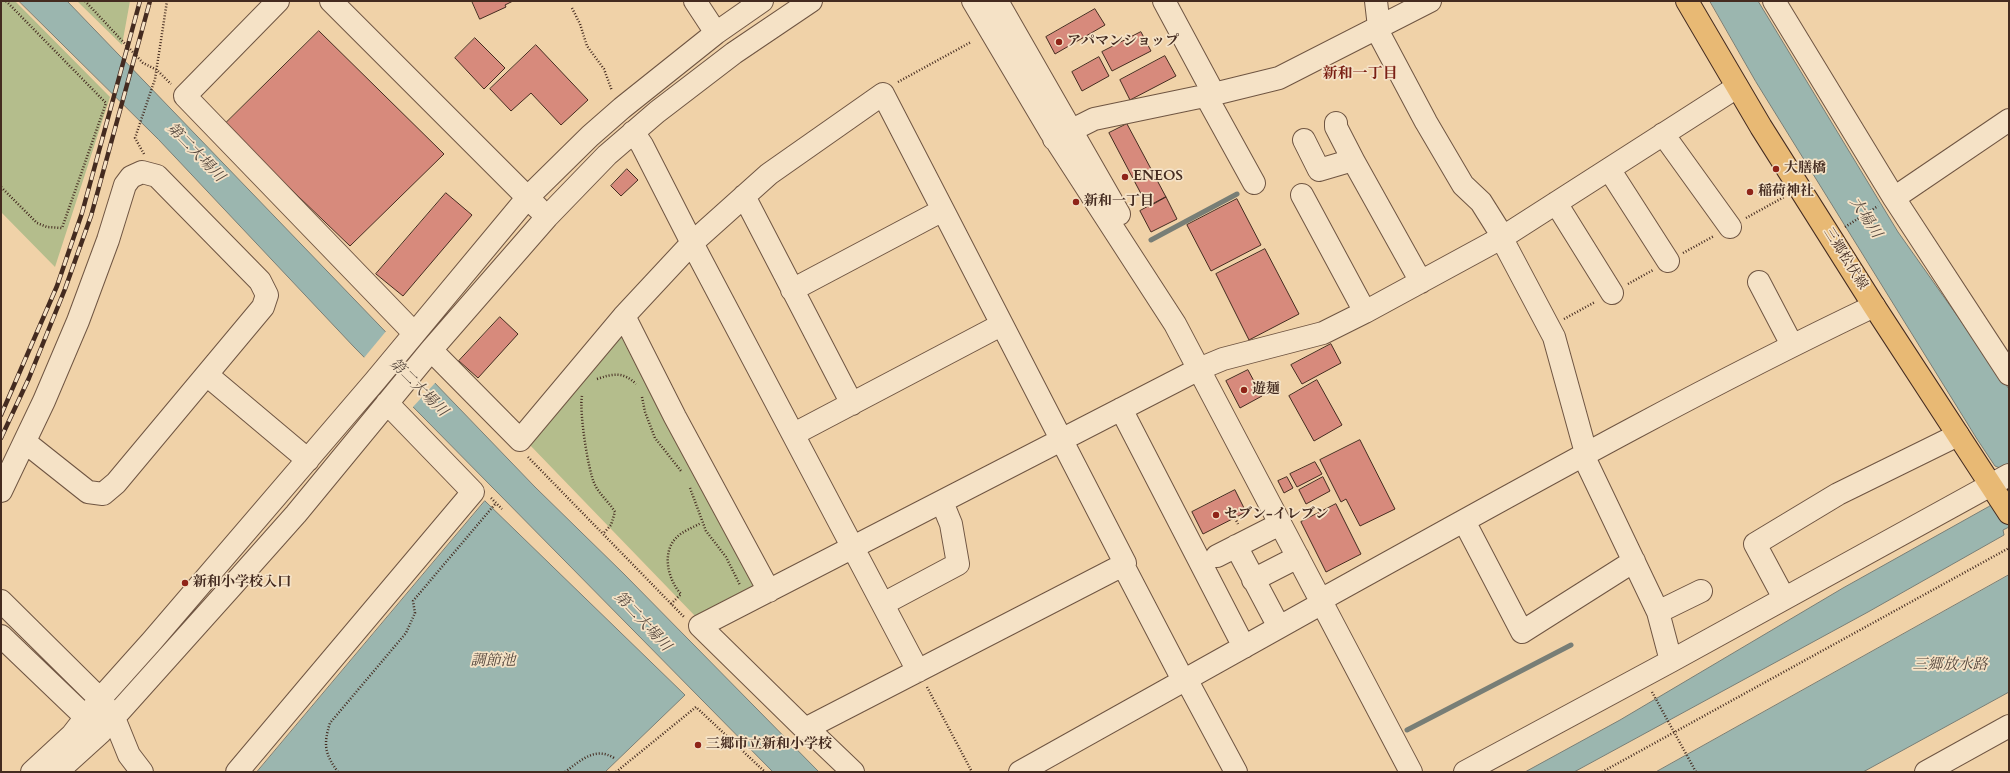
<!DOCTYPE html>
<meta charset="utf-8">
<style>
body{margin:0}
#map{position:relative;width:2010px;height:773px;overflow:hidden;background:#f0d2a8;font-family:Cardo,serif}
canvas{display:block}
.frame{position:absolute;inset:0;border:2px solid #442b20;pointer-events:none}
</style>
<div id="map">
<canvas width="2010" height="773"></canvas>
<div class="frame"></div>
</div>
<script>
const c = document.querySelector('canvas').getContext('2d');
c.lineJoin = 'round';
function paint(path, color) { c.fillStyle = color; c.fill(path, 'evenodd'); }
function strokePath(path, color, width, dash) { c.strokeStyle = color; c.lineWidth = width; c.lineCap = dash ? 'butt' : 'round'; c.setLineDash(dash || []); c.stroke(path); }
function drawText(font, color, halo, rows, align = 'center') {
  c.font = font + ' Cardo,"Noto Serif JP",serif'; c.lineWidth = 3.5; c.setLineDash([]); c.textBaseline = 'middle'; c.strokeStyle = halo; c.fillStyle = color; for (const [text, x, y, turn = 0] of rows) {
    c.save(); c.translate(x, y); c.rotate((+turn || 0) * Math.PI / 180); c.textAlign = isNaN(turn) ? turn : align; if (halo) c.strokeText(text, 0, 0); c.fillText(text, 0, 0); c.restore();
  }
}
paint(new Path2D(`
 M1 1H15L110 97 55 267 1 212Z
 M77 1H130L122 45Z
 M616 335 626 337 755 587 696 617 527 442Z`), '#b4bd8c');
const water = new Path2D(`
 M19 1H67L535 487 624 574 819 772H773L354 347 159 140Z
 M1710 1H1758L1898 232 2009 389V482L2000 468 1995 466 1977 439 1756 82Z
 M2009 493V527L2003 530 2004 535 1868 612 1574 772H1525L1620 720 1843 588 1988 507Z
 M485 501 685 695 605 772H257Z
 M2009 575V692L1863 772H1656Z`);
paint(water, '#9bb6af');
strokePath(water, '#787e76', 1);
paint(new Path2D(`
 M387 330 436 382 412 408 363 359Z`), '#f0d2a8');
strokePath(new Path2D(`
 M1151 240 1237 194
 M1407 730 1571 645`), '#787e76', 5);
const building = new Path2D(`
 M472 1H513L505 5 506 7 480 19Z
 M1095 9 1105 25 1055 54 1046 37Z
 M319 31 444 154 350 246 224 125Z
 M1141 32 1151 51 1112 71 1102 52Z
 M475 38 505 68 484 89 455 58Z
 M536 45 588 100 561 125 531 93 511 111 490 89Z
 M1165 56 1176 76 1130 100 1120 80Z
 M1099 57 1109 76 1082 91 1072 72Z
 M1127 124 1166 197 1148 207 1109 133Z
 M627 169 638 180 621 196 611 186Z
 M446 193 472 215 403 296 376 274Z
 M1166 197 1177 219 1151 232 1140 211Z
 M1237 199 1261 245 1211 271 1187 225Z
 M1265 249 1299 314 1249 340 1216 274Z
 M500 317 518 334 478 378 459 361Z
 M1331 344 1341 363 1302 384 1291 365Z
 M1248 370 1262 396 1240 408 1226 381Z
 M1317 380 1342 425 1314 441 1289 396Z
 M1360 440 1395 509 1360 526 1346 499 1341 502 1320 460Z
 M1315 462 1322 474 1297 487 1290 474Z
 M1287 477 1293 488 1284 493 1278 481Z
 M1323 477 1330 491 1306 504 1299 490Z
 M1235 490 1246 512 1203 534 1192 512Z
 M1336 504 1361 554 1326 572 1301 522Z`);
paint(building, '#d78a7c');
strokePath(building, '#442b20', 1);
const minor = new Path2D(`
 M278 1 185 96 414 333
 M331 1 538 208
 M695 1 716 33
 M973 1 1050 131 1175 324 1411 772
 M997 1 1119 214
 M1164 1 1214 94
 M1376 1 1379 27
 M1774 1 1894 198 2009 374
 M1376 28 1426 122 1463 185 1481 202 1503 237
 M1206 96 1254 183
 M1336 123V127L1353 160
 M633 132 642 145 692 243 918 671
 M1663 134 1730 227
 M1054 139 1094 119 1214 94 1279 78 1430 1
 M1304 140 1319 170 1353 160 1421 282
 M1609 169 1668 261
 M1302 195 1365 312
 M744 196 852 404
 M1894 198 2009 120
 M1556 203 1612 293
 M943 210 1125 563 1123 565
 M1501 237 1554 337 1586 453
 M1759 282 1792 345
 M624 316 675 417 769 591
 M431 350 520 440 624 316 692 243 769 174 883 94 943 210 792 290
 M207 375 308 460
 M1121 409 1244 647
 M794 434 1001 325
 M1583 455 1658 612 1671 661
 M1 491 44 401 78 321 108 240 125 185 131 177 142 172 157 176 260 281 267 295 263 307 116 483 103 494 88 492 25 442
 M1464 521 1522 632 1634 561
 M1236 546 1279 627
 M1217 556 1280 524
 M1253 580 1298 557
 M1784 598 1755 544 1838 494 1958 435
 M1 601 100 699 114 718 129 755 142 772
 M883 604 958 564 951 524 942 502
 M1658 612 1701 591
 M1 636 96 727
 M1186 679 1236 772
 M807 728 1123 565 1183 680
 M32 772 72 735 100 699 152 641 375 381 528 197 590 136 622 108 716 33 762 1
 M57 772 101 732 232 586 296 514 431 350 547 217 607 155 657 112 734 53 811 1
 M237 772 473 492 387 403
 M853 772 807 728 805 729 700 626 1199 369 1223 359 1323 333 1365 312 1503 237 1737 87
 M1020 772 1317 606 1326 597C1507 497 1687 395 1874 306
 M1465 772 1671 661 2009 475
 M1926 772 2009 726`);
const major = new Path2D(`
 M1687 1 1761 127 1874 306 2009 513`);
strokePath(minor, '#6f5542', 24);
strokePath(major, '#442b20', 24);
strokePath(new Path2D(`
 M85 1 143 63 157 70 171 84
 M572 8 580 24 587 46 604 69 612 91
 M898 82 971 42
 M144 154 135 138 155 79 167 1
 M1 187 37 223 47 227 62 228 106 103 6 1
 M1746 218 1784 197
 M1845 227 1878 206
 M1683 253 1714 236
 M1628 284 1653 270
 M1564 319 1595 302
 M597 379C612 374 623 371 636 384
 M582 396C579 411 588 471 595 485 600 495 609 502 615 512L611 525 603 534
 M642 397 645 412 655 438 681 471
 M528 457 685 618
 M690 488 706 531 726 557 740 585
 M491 498 502 509
 M1235 518 1238 524
 M671 604 681 594C668 580 661 552 677 537 683 531 694 527 701 523
 M927 687 972 772
 M1652 692 1696 772
 M338 772C325 754 323 745 330 723L406 633 415 613 413 601 496 503
 M565 772C580 761 595 746 614 758
 M616 772 696 707 765 772
 M1602 772 2009 548`), '#442b20', 2.5, [1, 2]);
strokePath(minor, '#f5e2c6', 22);
strokePath(major, '#e8b974', 22);
const rail = new Path2D(`
 M1 415 57 286 82 213 140 1
 M1 438 29 378 65 289 91 216 150 1`);
strokePath(rail, '#442b20', 4.5);
strokePath(rail, '#f5e2c6', 3, [9]);
for (const [x, y, r, color] of [
 [1059,42,4,"#8f2418"],
 [1776,169,4,"#8f2418"],
 [1125,177,4,"#8f2418"],
 [1750,192,4,"#8f2418"],
 [1076,202,4,"#8f2418"],
 [1244,390,4,"#8f2418"],
 [1216,515,4,"#8f2418"],
 [185,583,4,"#8f2418"],
 [698,745,4,"#8f2418"]
]) { const dot = new Path2D(); dot.arc(x, y, r, 0, 2 * Math.PI); c.fillStyle = color; c.fill(dot); strokePath(dot, '#f5e2c6', 1.5); }
drawText('bold 14px', '#442b20', '#f5e2c6', [
 ["アパマンショップ",1067,42],
 ["大膳橋",1784,169],
 ["ENEOS",1133,177],
 ["稲荷神社",1758,192],
 ["新和一丁目",1084,202],
 ["遊麺",1252,390],
 ["セブン-イレブン",1224,515],
 ["新和小学校入口",193,583],
 ["三郷市立新和小学校",706,745]
], 'left');
drawText('14px', '#442b20', '#f5e2c6', [
 ["三郷松伏線",1845,259,58]
]);
drawText('bold 15px', '#7a1f14', '#f5e2c6', [
 ["新和一丁目",1360,75]
]);
drawText('italic 15px', '#55473d', '#f5e2c6', [
 ["第二大場川",195,153,46],
 ["大場川",1865,218,57],
 ["第二大場川",418,388,45],
 ["第二大場川",642,622,47],
 ["調節池",493,662],
 ["三郷放水路",1950,666]
]);
</script>
